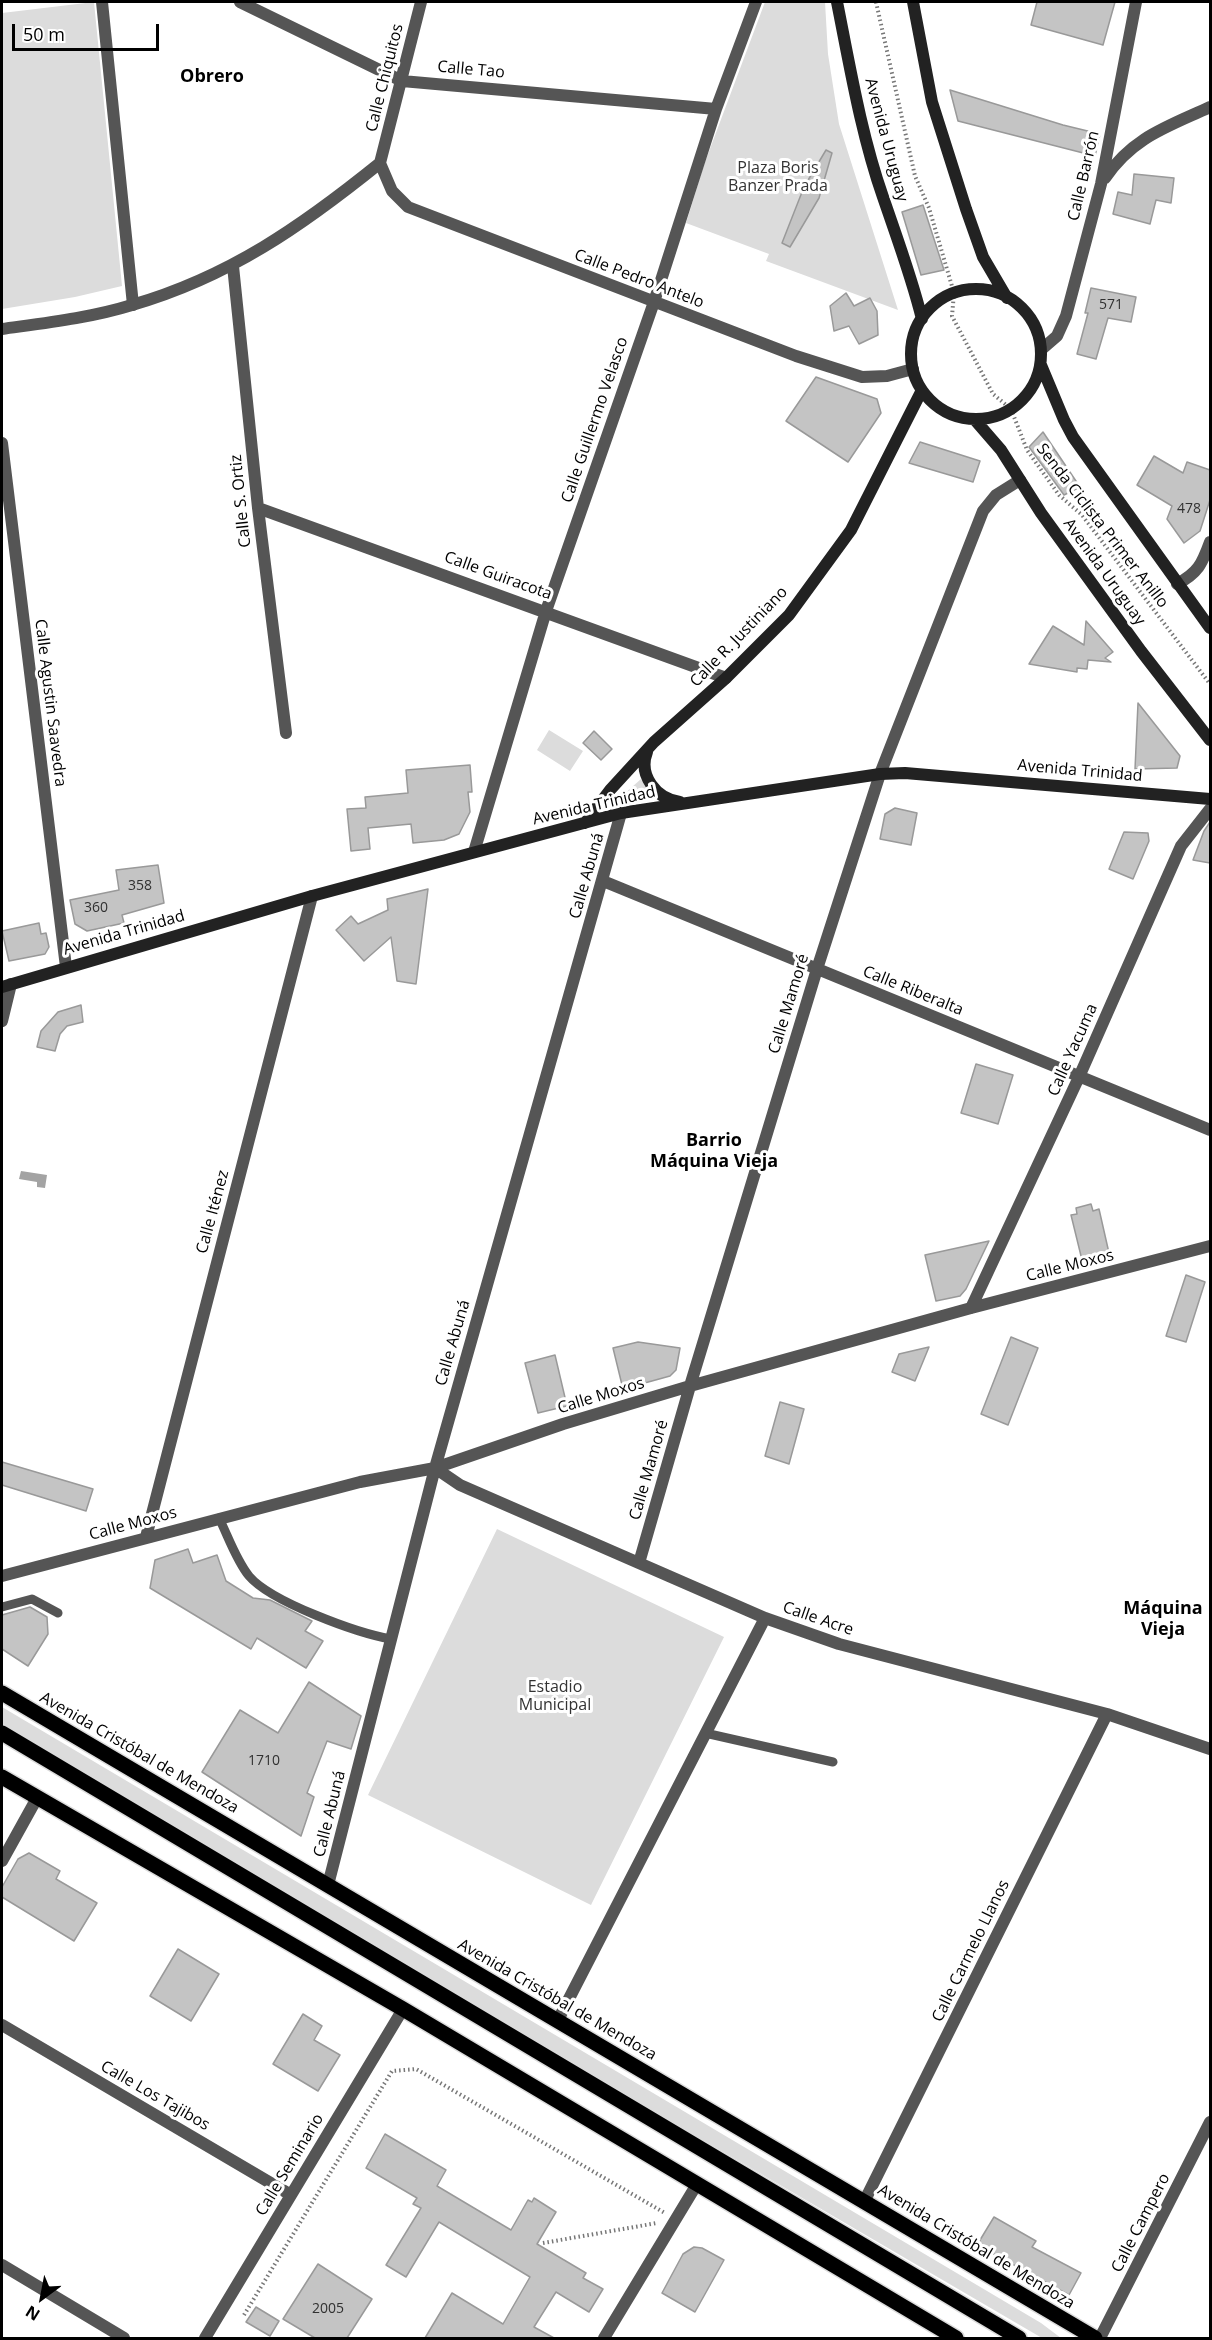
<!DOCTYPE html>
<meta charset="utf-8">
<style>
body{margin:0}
#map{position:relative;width:1212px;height:2340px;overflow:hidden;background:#fff;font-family:"Open Sans",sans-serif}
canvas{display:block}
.frame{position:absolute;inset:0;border:3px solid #000;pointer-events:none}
.north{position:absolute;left:12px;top:2268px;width:60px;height:60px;-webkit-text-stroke:4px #fff;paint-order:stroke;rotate:212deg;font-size:16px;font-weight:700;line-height:24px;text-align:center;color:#000}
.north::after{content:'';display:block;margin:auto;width:21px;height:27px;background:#000;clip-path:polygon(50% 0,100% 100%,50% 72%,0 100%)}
.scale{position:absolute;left:12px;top:24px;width:147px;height:27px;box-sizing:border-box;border:3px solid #000;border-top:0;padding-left:8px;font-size:18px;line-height:21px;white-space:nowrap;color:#000;-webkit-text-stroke:4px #fff;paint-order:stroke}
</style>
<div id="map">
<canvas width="1212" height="2340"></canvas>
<div class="frame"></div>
<div class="north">N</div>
<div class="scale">50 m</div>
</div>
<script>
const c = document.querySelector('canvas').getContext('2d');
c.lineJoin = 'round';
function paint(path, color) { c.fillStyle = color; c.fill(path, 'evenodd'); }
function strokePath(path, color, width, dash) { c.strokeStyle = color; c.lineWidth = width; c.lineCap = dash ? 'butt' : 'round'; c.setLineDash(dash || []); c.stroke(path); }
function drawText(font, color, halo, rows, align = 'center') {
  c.font = font + ' "Open Sans",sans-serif'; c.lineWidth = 6; c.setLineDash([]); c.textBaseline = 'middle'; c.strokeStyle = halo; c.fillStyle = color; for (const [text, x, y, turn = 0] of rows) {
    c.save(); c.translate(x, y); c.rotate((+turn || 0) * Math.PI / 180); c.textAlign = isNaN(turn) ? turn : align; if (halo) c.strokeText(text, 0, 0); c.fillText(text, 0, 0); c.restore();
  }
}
paint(new Path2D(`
 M94 2 122 286 75 297 2 309V13Z
 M765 2H825L828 54 839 124 898 310 766 261 769 254 686 223 705 162Z
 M549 730 583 751 570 771 537 750Z
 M641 779 649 793 623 798V795Z
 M497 1529 724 1637 591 1905 368 1795Z
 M2 1707 1041 2323 1061 2338H1042L386 1955 2 1724Z`), '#dcdcdc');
paint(new Path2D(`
 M21 1171 47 1175 45 1188 37 1187V1182L19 1179Z`), '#a3a3a3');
const building = new Path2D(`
 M1037 2H1115L1103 45 1031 25Z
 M950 90 1063 125 1100 134 1095 156 958 121Z
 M826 150 832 153 819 198 790 247 782 243 804 187Z
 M1134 174 1174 178 1171 203 1156 200 1150 224 1113 214 1118 192 1132 195Z
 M923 205 944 270 921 275 902 212Z
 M1091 288 1136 297 1131 322 1108 318 1096 359 1077 354 1088 313H1085Z
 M846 293 854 306 870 298 877 311 878 335 859 344 849 326 834 331 830 306Z
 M816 377 877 399 881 413 848 462 786 421Z
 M1043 432 1080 487 1064 495 1029 447Z
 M920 442 980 461 973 482 909 463Z
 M1154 456 1183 473 1187 462 1210 470V500L1200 531 1184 543 1167 519 1172 506 1137 485Z
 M1086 621 1113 652 1105 658 1111 662 1088 660 1087 669 1077 668V672L1029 664 1053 626 1084 645Z
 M1138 703 1180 756 1177 768 1135 769Z
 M594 731 612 749 601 760 583 743Z
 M470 765 472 792H468L470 812 459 834 444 840 413 843 411 824 368 828 370 849 351 851 347 809 366 808 365 797 408 793 406 770Z
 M895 808 917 813 911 845 880 839 885 814Z
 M1210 822V863L1193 860 1204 831Z
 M1124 832 1148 833 1149 841 1133 879 1109 869Z
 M158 865 164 903 122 915 124 923 87 931 75 924 70 900 119 890 116 870Z
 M428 889 416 984 397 981 391 937 364 961 336 930 351 916 358 924 388 910 387 899Z
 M39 923 41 934 46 933 49 947 45 954 9 961 2 931Z
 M81 1005 83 1022 67 1026 60 1034 55 1051 37 1047 41 1031 58 1012Z
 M976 1064 1013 1075 998 1124 961 1113Z
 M1091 1204 1093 1211 1099 1209 1109 1253 1082 1260 1071 1215 1077 1214 1076 1208Z
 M989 1241 966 1289 960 1296 936 1301 925 1255Z
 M1186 1275 1205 1282 1186 1342 1166 1336Z
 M1011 1337 1038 1348 1008 1425 981 1414Z
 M638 1342 680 1348 676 1370 670 1376 623 1389 613 1348Z
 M929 1347 915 1381 892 1372 899 1354Z
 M555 1355 567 1406 538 1413 525 1363Z
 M780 1402 804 1409 789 1464 765 1456Z
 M2 1462 93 1489 86 1511 2 1485Z
 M188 1549 193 1563 217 1555 226 1581 253 1598 270 1600 312 1621 305 1631 323 1641 306 1668 257 1638 251 1649 150 1588 155 1560Z
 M30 1607 47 1617 48 1634 28 1666 2 1649V1615Z
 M309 1682 361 1716 351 1749 327 1741 307 1793 314 1797 301 1836 202 1772 240 1710 278 1733Z
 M29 1853 60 1871 56 1879 97 1903 74 1941 2 1897V1887L18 1859Z
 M178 1949 219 1974 191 2021 150 1996Z
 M303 2014 322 2026 314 2040 340 2055 318 2091 273 2064Z
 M385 2134 446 2170 437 2186 511 2230 528 2200 532 2202 534 2198 556 2212 537 2244 586 2273 583 2278 603 2289 589 2312 556 2292 534 2327 554 2338H425L452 2293 503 2324 530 2277 439 2222 406 2277 386 2265 421 2208 413 2204 417 2198 366 2168Z
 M994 2217 1036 2241 1032 2247 1081 2273 1069 2295 977 2245Z
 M694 2247 702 2248 724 2260 695 2312 662 2293 683 2254Z
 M318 2264 372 2299 347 2338H315L283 2319Z
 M256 2307 279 2321 270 2336 246 2322Z`);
paint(building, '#c4c4c4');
strokePath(building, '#999', 1.5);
const primary = new Path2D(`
 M2 1693 1095 2338
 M2 1733 1019 2338
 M2 1777 403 2009 956 2338`);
strokePath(primary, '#dbdbdb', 18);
strokePath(new Path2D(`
 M876 2 915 176 929 208 954 293 952 316 993 394 1011 409 1027 450 1059 495 1082 515 1210 684
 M543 2243 657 2223
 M244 2315 392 2071 416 2069 665 2213`), '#777', 4, [1.5, 3]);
strokePath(new Path2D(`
 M219 1518C228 1536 236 1560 249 1576 271 1602 357 1633 391 1639
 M2 1607 32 1599 58 1613
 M705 1733 833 1762`), '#555', 9);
strokePath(new Path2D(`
 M102 2 133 305`), '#555', 12);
strokePath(new Path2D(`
 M240 2 402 81 716 109
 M380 163 392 191 408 207 796 356 862 377 887 376 913 369
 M380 163 421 2
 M1105 178C1133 137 1167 127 1210 107
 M233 266 258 508 286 733
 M2 329C45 323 90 318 132 305 229 277 302 226 380 163
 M1042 349 1057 336 1066 316 1101 184 1136 2
 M2 443 66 967
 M258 508 726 678
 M1177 584C1198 573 1202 564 1210 542
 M474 852 546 611 654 302 716 109 756 2
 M603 881 1210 1130
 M2 1021 11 984
 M971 1308 1079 1077 1181 846 1210 809
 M435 1468 460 1485 765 1618 839 1644 1107 1714 1210 1749
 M146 1537 312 896
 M639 1563 690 1386 817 969 880 774 983 511 996 495 1020 480
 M2 1576 360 1482 435 1468 563 1424 690 1386 971 1308 1210 1246
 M2 1861 37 1798
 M328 1885 435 1468 621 813
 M558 2020 765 1618
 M2 2025 291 2195
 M864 2202 1107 1714
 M2 2265 124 2338
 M205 2338 403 2009
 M604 2338 697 2184
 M1100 2338 1210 2122`), '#555', 12);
strokePath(new Path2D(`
 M837 2C850 67 861 134 883 197 897 238 912 278 922 319
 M913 2 932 102 966 209 983 257 1007 298
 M911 354a65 65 0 1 1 130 0a65 65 0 1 1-130 0Z
 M1041 365 1064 420 1073 437 1210 628
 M975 420 1001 450 1041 513 1141 651 1210 740
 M647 752C638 775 656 799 680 802
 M585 823 610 790 654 742 726 678 789 615 851 530 922 390
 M2 987 312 896 621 813 880 774 905 773 1210 799`), '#222', 12);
strokePath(primary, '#000', 15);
drawText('14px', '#313131', null, [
 ["571",1111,305],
 ["478",1189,509],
 ["358",140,886],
 ["360",96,908],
 ["1710",264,1761],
 ["2005",328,2309]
]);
drawText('16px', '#000', '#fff', [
 ["Calle Tao",471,70,5],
 ["Calle Chiquitos",385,78,-76],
 ["Avenida Uruguay",886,140,75],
 ["Calle Barrón",1084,176,-77],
 ["Calle Pedro Antelo",639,279,21],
 ["Calle Guillermo Velasco",595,420,-71],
 ["Calle S. Ortiz",241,501,-96],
 ["Senda Ciclista Primer Anillo",1102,526,52],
 ["Avenida Uruguay",1104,572,54],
 ["Calle Guiracota",498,576,20],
 ["Calle R. Justiniano",739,637,-46],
 ["Calle Agustin Saavedra",50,703,83],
 ["Avenida Trinidad",1080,771,5],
 ["Avenida Trinidad",594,806,-13],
 ["Calle Abuná",587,876,-74],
 ["Avenida Trinidad",124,933,-16],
 ["Calle Riberalta",913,991,22],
 ["Calle Mamoré",789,1004,-73],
 ["Calle Yacuma",1073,1050,-66],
 ["Calle Iténez",213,1212,-75],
 ["Calle Moxos",1070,1266,-14],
 ["Calle Abuná",453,1343,-74],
 ["Calle Moxos",601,1396,-17],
 ["Calle Mamoré",649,1470,-74],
 ["Calle Moxos",133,1524,-15],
 ["Calle Acre",818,1619,19],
 ["Avenida Cristóbal de Mendoza",139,1753,30],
 ["Calle Abuná",330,1814,-76],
 ["Calle Carmelo Llanos",971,1951,-64],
 ["Avenida Cristóbal de Mendoza",557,2000,30],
 ["Calle Los Tajibos",155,2096,30],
 ["Calle Seminario",290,2165,-59],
 ["Calle Campero",1141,2223,-63],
 ["Avenida Cristóbal de Mendoza",976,2247,31]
]);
drawText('16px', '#333', '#fff', [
 ["Plaza Boris",778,168],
 ["Banzer Prada",778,186],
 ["Estadio",555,1687],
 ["Municipal",555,1705]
]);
drawText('bold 18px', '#000', '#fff', [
 ["Obrero",212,77],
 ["Barrio",714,1141],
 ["Máquina Vieja",714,1162],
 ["Máquina",1163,1609],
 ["Vieja",1163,1630]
]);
</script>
